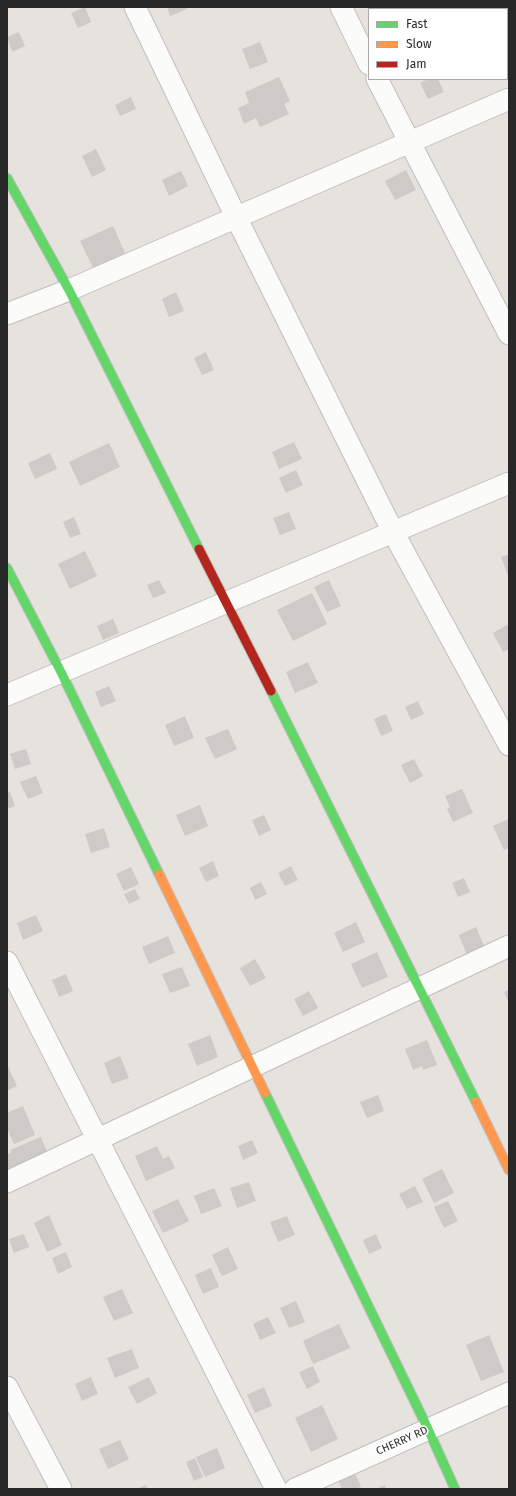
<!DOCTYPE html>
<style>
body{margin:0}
#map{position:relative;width:516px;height:1496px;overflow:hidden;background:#e6e2de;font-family:"Fira Sans",sans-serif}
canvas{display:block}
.frame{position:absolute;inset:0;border:8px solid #282828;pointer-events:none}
.legend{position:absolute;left:368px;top:8px;width:140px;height:72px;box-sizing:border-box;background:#fff;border:1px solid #a9a9a9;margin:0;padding:5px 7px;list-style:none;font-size:12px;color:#282828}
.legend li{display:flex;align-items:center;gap:8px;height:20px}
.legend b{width:20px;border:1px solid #a9a9a9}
</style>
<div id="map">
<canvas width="516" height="1496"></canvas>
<div class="frame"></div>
<ul class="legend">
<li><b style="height:5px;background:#63d668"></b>Fast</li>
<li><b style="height:5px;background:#ff974d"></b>Slow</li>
<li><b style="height:5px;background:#b3261e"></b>Jam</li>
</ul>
</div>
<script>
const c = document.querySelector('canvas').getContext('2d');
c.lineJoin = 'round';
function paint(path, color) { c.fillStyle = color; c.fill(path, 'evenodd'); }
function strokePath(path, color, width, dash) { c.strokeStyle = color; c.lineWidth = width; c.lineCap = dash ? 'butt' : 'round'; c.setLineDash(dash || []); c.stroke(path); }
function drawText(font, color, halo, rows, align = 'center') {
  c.font = font + ' "Fira Sans",sans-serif'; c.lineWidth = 3.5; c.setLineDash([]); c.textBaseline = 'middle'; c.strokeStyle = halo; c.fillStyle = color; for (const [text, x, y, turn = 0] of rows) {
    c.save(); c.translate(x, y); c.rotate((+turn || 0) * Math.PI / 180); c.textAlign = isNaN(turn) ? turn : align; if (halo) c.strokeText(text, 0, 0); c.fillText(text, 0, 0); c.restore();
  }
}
paint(new Path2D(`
 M85 7 91 22 78 28 71 13Z
 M167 7H186L187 9 170 16Z
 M453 7H503V9H454Z
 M507 19 509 24V34L507 35Z
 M19 32 25 46 12 52 7 37Z
 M260 42 268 62 250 69 242 49Z
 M279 77 290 101 284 104 289 114 260 127 256 118 244 124 238 108 249 103 245 92Z
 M428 79H438L444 92 428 99 420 83Z
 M131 97 136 109 120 116 115 105Z
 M96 149 106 170 92 177 82 156Z
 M406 170 416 190 395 200 385 181Z
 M181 171 188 186 169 196 162 180Z
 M113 226 125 253 93 268 80 241Z
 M176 292 184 311 169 317 162 299Z
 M206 352 214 370 202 375 194 358Z
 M294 442 302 459 279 469 272 452Z
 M109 443 120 467 80 486 69 462Z
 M50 453 57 469 35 479 28 463Z
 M296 470 303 485 286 493 279 478Z
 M289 512 296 529 280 535 273 518Z
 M74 517 81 534 70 538 63 522Z
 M85 551 97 576 70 589 58 564Z
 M509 554V578L501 557Z
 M159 580 166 593 153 598 147 585Z
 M329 580 341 606 327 612 314 587Z
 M312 593 327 624 293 641 277 610Z
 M113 619 119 633 103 640 97 626Z
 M507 625 509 628V649L503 652 493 633Z
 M308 662 318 683 295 693 286 672Z
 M109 686 116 701 101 707 95 692Z
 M418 701 424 714 411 720 405 707Z
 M386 714 393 731 381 736 374 719Z
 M185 716 194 738 174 746 165 725Z
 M228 729 237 749 215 759 205 738Z
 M26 749 31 764 15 769 10 754Z
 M414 759 423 776 410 783 401 765Z
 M36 776 43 793 28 799 20 782Z
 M462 789 473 813 453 822 447 809 450 807 445 796Z
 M10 792 15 806 7 809V793Z
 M200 805 208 826 185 836 176 815Z
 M264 815 271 830 259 836 252 820Z
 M509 819V848L504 850 493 826Z
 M104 828 110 847 91 853 85 834Z
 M213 861 219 876 206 882 199 868Z
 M291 866 298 880 285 886 278 873Z
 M131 867 139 884 124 891 116 874Z
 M464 878 470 892 458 897 452 883Z
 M261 882 267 894 255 900 250 888Z
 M135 889 140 899 129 904 124 894Z
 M36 915 43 931 23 940 17 923Z
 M356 922 365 942 343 952 334 933Z
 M476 927 485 948 467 955 459 935Z
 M168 936 175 953 149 964 142 947Z
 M377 952 388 977 362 988 351 964Z
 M255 959 266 978 250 986 240 968Z
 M182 967 190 986 170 993 162 974Z
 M66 974 73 991 59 997 52 980Z
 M509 990V1004L504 992Z
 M309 991 318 1008 303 1016 294 999Z
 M210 1035 218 1057 197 1066 188 1044Z
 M427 1040 437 1065 423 1070 422 1066 413 1070 405 1049Z
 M120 1056 129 1078 112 1084 104 1063Z
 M7 1064 17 1086 7 1091Z
 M378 1095 384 1111 367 1118 360 1102Z
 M23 1106 35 1135 14 1144 7 1128V1113Z
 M41 1137 49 1157 18 1170 16 1166 7 1169V1154L11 1153 10 1150Z
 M252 1140 258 1153 243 1160 238 1146Z
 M157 1146 163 1159 169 1156 175 1168 146 1181 135 1156Z
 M442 1169 454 1193 434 1203 422 1179Z
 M249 1182 256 1201 237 1208 230 1188Z
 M415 1186 423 1202 407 1209 399 1194Z
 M214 1188 222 1206 201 1214 194 1196Z
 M178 1199 189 1221 163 1233 152 1211Z
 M448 1201 458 1221 444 1228 434 1207Z
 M49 1215 62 1245 47 1252 34 1223Z
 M287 1216 295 1235 278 1242 270 1222Z
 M24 1234 29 1247 14 1253 9 1239Z
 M376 1234 382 1248 369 1254 363 1240Z
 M228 1247 238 1269 222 1276 212 1255Z
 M66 1252 72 1267 58 1274 52 1258Z
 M211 1268 219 1287 203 1294 195 1275Z
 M122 1289 133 1313 114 1321 103 1297Z
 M296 1301 305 1322 289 1328 280 1308Z
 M268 1317 276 1333 260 1340 253 1324Z
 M339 1324 350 1348 313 1364 303 1341Z
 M489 1335 504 1372 481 1381 466 1345Z
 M132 1349 139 1368 115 1378 107 1358Z
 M313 1366 320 1382 307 1389 299 1372Z
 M91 1377 98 1394 82 1401 75 1384Z
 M149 1377 157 1393 137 1404 128 1387Z
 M264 1387 272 1406 255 1413 247 1395Z
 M322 1405 338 1439 311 1452 295 1418Z
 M120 1440 129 1459 108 1469 99 1449Z
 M217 1448 225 1468 205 1477 196 1457Z
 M195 1458 203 1477 194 1481 186 1462Z
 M355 1473 361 1487 356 1489H342L338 1480Z
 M146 1485 148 1489H137Z
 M385 1485 386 1489H376Z`), '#cdcac8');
const street = new Path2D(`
 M135 7 236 217 393 532 509 745
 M341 7 369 64
 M377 79 509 334
 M7 314 69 290 509 99
 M7 695 509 483
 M7 962 276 1489
 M7 1182 509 946
 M7 1387 61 1489
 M295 1489 509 1393`);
const fast = new Path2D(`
 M7 178 69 290 199 549
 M7 568 61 672 159 874
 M271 691 476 1102
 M265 1093 428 1429 455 1489`);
const slow = new Path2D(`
 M159 874 265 1093
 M476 1102 509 1170`);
const jam = new Path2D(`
 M199 549 271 691`);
strokePath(street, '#c0bfbf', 23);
strokePath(fast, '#c0bfbf', 11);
strokePath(slow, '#c0bfbf', 11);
strokePath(jam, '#c0bfbf', 11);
strokePath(street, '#fbfbfa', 21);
strokePath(fast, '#63d668', 9);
strokePath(slow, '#ff974d', 9);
strokePath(jam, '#b3261e', 9);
drawText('11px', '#282828', '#fff', [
 ["CHERRY RD",402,1441,-24]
]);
</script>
